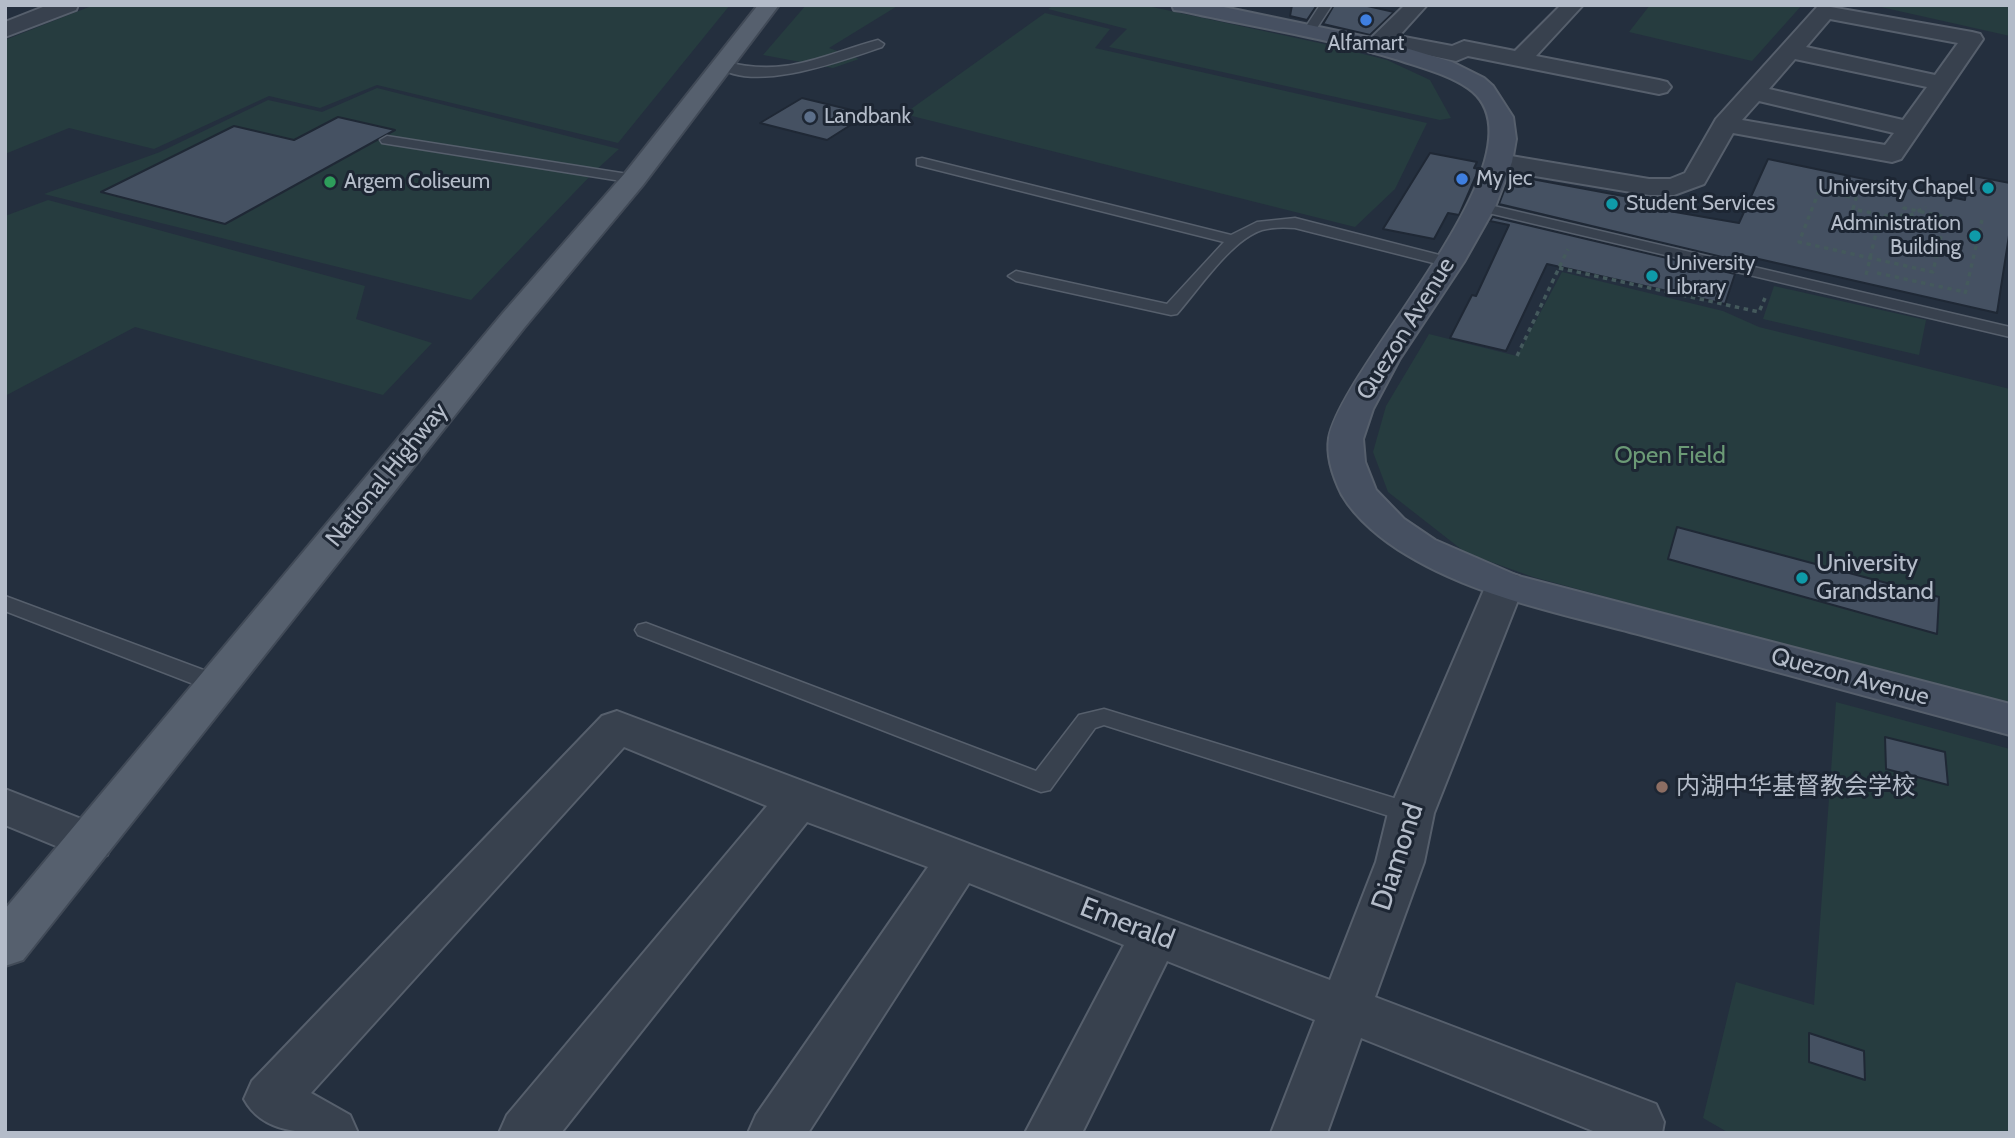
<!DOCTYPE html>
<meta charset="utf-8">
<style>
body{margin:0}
#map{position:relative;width:2015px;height:1138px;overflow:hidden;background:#242f3e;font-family:Cabin,sans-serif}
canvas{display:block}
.frame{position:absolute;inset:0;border:7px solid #b4bcc9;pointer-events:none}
</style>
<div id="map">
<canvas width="2015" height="1138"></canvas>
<div class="frame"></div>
</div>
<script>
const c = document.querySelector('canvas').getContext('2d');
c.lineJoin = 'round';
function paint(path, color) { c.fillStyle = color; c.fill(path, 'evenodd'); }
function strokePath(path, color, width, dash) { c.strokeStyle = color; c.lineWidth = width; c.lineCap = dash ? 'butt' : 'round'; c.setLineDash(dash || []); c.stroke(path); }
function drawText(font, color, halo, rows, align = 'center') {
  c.font = font + ' Cabin,"Noto Sans SC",sans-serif'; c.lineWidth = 6; c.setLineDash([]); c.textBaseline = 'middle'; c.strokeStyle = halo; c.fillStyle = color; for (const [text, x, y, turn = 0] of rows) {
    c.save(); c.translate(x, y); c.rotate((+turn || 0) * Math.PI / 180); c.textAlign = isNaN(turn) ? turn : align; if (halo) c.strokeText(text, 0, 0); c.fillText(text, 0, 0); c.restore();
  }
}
paint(new Path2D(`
 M94 5H730L618 143 377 85 320 108 269 96 154 149 69 128 5 154V40Z
 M806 5H899L829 48 859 59 833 68 763 55Z
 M1054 5H1143L1324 44 1387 60 1430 80 1451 118 1440 120 1109 47 1127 29 1048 9Z
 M1650 5H1802L1752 61 1629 32Z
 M1872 5H2010V36Z
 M1045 13 1110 29 1095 48 1427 123 1395 189 1355 227 904 114Z
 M377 88 619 149 595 171 471 300 44 194 160 152 268 100 322 112Z
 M48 200 365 286 356 319 432 343 383 395 135 327 5 396V216Z
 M1562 272 1723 311 1759 327 2010 389V706L1533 577 1466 553 1388 492 1373 452 1386 406 1429 334 1517 356Z
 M1774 286 1926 320 1919 355 1763 319Z
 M1836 702 2010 749V1133H1729L1703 1118 1736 982 1814 1005Z`), '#263c3f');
const building = new Path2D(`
 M1292 5H1317L1307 20 1290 16Z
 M1334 5H1363L1394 12 1370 35 1323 24Z
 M802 98 868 114 827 140 760 123Z
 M338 117 395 130 225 224 101 192 234 126 294 140Z
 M1430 153 1477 162 1474 168 1479 169 1459 215 1448 213 1434 239 1383 229Z
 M1768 159 1965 200 1968 175 2010 183V229L1997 313 1741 255 1739 261 1499 204 1510 175 1677 206 1675 212 1739 223Z
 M1493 217 1735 274 1725 304 1547 264 1506 351 1450 338 1472 295 1476 296 1509 225 1490 221Z
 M1677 527 1939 597 1937 634 1668 559Z
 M1885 737 1945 752 1948 785 1886 769Z
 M1809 1033 1864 1051 1865 1080 1809 1062Z`);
paint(building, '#455162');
strokePath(building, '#1f2835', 2);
const service = new Path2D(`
 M1320 5H1332L1313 34H1305L1303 31Z
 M878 40 884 44 882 47C844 60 751 95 716 65L722 61C786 78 819 56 878 40Z
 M387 136 634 175 641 179 634 183 382 143 380 140Z
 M922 158 1231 235 1257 222 1295 218 1455 259 1457 262 1449 267 1295 228C1284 227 1273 227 1262 230 1231 240 1199 289 1177 314L1171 315 1016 281 1008 276 1016 271 1167 304 1224 242 917 165V159Z
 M1481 203 2010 327V337L1476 210 1474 207Z
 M5 596 225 678 228 684 225 690 217 692 209 690 5 611Z
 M646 623 1036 771 1079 715 1104 709 1420 806 1424 813 1420 820 1411 823 1104 725 1095 728 1050 790 1041 792 638 635 635 630 638 625Z`);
const minor = new Path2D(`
 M48 5H78L76 10 5 37V22Z
 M1405 5H1427L1399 36 1452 46 1464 41 1515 51 1561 5H1583L1536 56 1659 80 1667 82 1671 87 1667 92 1659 94 1468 56 1456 61 1388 47 1376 53 1368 51 1365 46 1368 41Z
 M1825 6 1972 32 1980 34 1983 39 1901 159 1892 162 1733 133 1704 184 1674 195H1649L1499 170 1490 168 1486 162 1490 156 1499 154 1649 179H1670L1685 173 1716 119 1817 7ZM1830 19 1958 43 1935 75 1806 47ZM1795 59 1927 87 1903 120 1769 89ZM1759 101 1894 133 1885 145 1742 120Z
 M1505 572 1519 576 1524 585 1434 813 1424 862 1375 997 1656 1104 1664 1122 1662 1133H1598L1361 1038 1327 1133H1271L1315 1020 1167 961 1082 1133H1025L1124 945 969 883 808 1133H748L756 1115 928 867 807 822 561 1133H499L507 1115 767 806 624 747 311 1093 350 1115 358 1133C314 1133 265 1138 244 1099L252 1081 602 716 617 711 1330 980 1376 862 1388 813 1486 585 1491 576Z
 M5 789 107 829 113 842 107 855 90 860 5 825Z`);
const secondary = new Path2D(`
 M1172 5H1214L1376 39 1452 62 1484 78 1493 86 1513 117 1516 139 1512 162 1495 207 1464 262 1399 360 1373 409 1363 439 1365 462 1376 490 1404 519 1435 540 1518 576 2010 704V735C1888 702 1766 669 1645 636 1565 614 1478 598 1407 555 1383 541 1356 519 1342 495 1334 479 1326 457 1329 438 1343 363 1557 149 1468 88 1447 74 1422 68 1399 60 1328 38 1254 27 1182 11L1174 10Z`);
const primary = new Path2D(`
 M758 5H779L643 185 524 328 23 960 5 966V909L502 314 625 173Z`);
strokePath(service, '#565f6c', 3);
strokePath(minor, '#565f6c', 4);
strokePath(secondary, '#565f6c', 4);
strokePath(primary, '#414a57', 4);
strokePath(new Path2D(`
 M1819 191H1822`), '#44595c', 2.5, [3.5, 3.5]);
strokePath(new Path2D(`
 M1819 191 1856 198 1853 209 1901 219 1904 208 1945 217 1933 272 1799 242Z
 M1559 268 1759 312 1765 298
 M1877 273 1965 292
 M1866 275 1876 233 1926 207
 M1965 294 1982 220
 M1517 356 1568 249`), '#44595c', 3.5, [4.5, 4.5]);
paint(service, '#38414e');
paint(minor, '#38414e');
paint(secondary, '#465061');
paint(primary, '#56606e');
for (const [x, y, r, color] of [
 [1366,20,7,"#3f7fe0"],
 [810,117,7,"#5c6f8a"],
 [1462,179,7,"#3f7fe0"],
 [330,182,7,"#2e9e5b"],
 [1988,188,7,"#0f9aa8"],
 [1612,204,7,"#0f9aa8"],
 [1975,236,7,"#0f9aa8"],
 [1652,276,7,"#0f9aa8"],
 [1802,578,7,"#0f9aa8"],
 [1662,787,7,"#8d6e63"]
]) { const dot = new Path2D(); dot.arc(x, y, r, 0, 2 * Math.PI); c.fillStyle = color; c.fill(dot); strokePath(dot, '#1d2633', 2.5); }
drawText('21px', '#b4bcc9', '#1d2633', [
 ["Alfamart",1366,44,"center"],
 ["Landbank",824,117],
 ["My jec",1476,179],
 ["Argem Coliseum",344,182],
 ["University Chapel",1974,188,"right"],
 ["Student Services",1626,204],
 ["Administration",1961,224,"right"],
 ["Building",1961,248,"right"],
 ["University",1666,264],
 ["Library",1666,288]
], 'left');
drawText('24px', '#b4bcc9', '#1d2633', [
 ["Quezon Avenue",1406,329,-58],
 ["National Highway",387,475,-51],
 ["Quezon Avenue",1850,677,15]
]);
drawText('24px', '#6b9a76', '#1d2633', [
 ["Open Field",1670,456]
]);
drawText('24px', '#b4bcc9', '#1d2633', [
 ["University",1816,564],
 ["Grandstand",1816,592],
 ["内湖中华基督教会学校",1676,787]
], 'left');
drawText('28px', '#b4bcc9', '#1d2633', [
 ["Diamond",1398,857,-72],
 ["Emerald",1127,924,21]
]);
</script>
